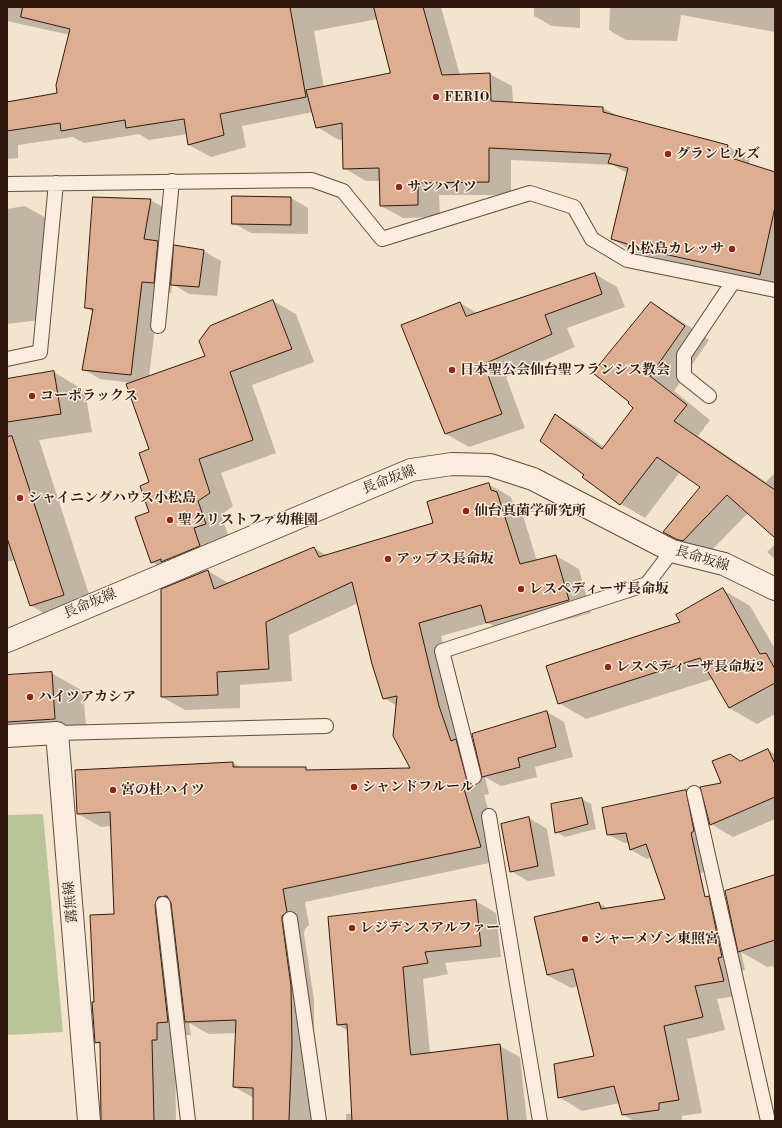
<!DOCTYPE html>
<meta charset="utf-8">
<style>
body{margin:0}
#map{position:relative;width:782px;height:1128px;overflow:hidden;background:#f4e3cd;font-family:"Old Standard TT",serif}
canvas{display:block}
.frame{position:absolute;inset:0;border:8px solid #32190e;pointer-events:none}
</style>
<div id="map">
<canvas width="782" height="1128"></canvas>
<div class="frame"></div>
</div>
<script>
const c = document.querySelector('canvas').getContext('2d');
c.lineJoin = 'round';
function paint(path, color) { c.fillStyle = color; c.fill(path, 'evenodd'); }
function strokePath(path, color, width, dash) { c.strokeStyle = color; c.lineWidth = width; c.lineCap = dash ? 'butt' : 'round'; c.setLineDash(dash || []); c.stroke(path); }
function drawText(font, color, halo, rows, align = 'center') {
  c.font = font + ' "Old Standard TT","Noto Serif JP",serif'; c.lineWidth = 3; c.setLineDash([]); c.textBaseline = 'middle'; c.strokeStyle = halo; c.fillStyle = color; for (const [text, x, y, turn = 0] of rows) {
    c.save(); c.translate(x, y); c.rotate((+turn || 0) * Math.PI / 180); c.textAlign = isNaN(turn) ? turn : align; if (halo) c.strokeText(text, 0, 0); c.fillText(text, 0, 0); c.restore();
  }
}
paint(new Path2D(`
 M43 814 63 1032 7 1035V815Z`), '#bac499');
paint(new Path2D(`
 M7 7H441L460 75 490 74 512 86 513 103 603 108 622 118 728 146 750 159 748 165 775 173V285L673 263 634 252 612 239 627 173 613 165 511 160V195H439L440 217 403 218 381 206 380 181H366L344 168V139L339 140 317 127 313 112 242 126 246 147 211 157 189 145 187 134 149 140 139 134 84 143 73 137 18 145V158L7 159V100L11 102 58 94 70 35 7 21ZM378 19 391 73 324 88 314 31Z
 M534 7H580V28L552 26 534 16Z
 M610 7H775V32L681 15 677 41 626 40 609 30Z
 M291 198 308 208V234L251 233 233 223Z
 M150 200 168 210 162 245 175 252 204 251 221 261 217 296 189 294 172 284 171 293 159 292 149 377 206 356 273 301 296 314 314 362 252 385 276 453 221 473 233 506 221 515 229 537 175 576 152 562 150 450 132 383 100 379 83 369 93 312 86 307Z
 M25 206 48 219V319L7 324V209Z
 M595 274 617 287 625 307 567 328 575 347 506 377 525 428 469 447 446 434 403 325 460 303 477 313Z
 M651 303 675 317 709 340 674 391 710 420 698 436 766 482 775 473V537L748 513 708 554 664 532 702 486 680 472 645 518 621 504 585 475 556 415 580 429 605 448 635 408Z
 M54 372 85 391 92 432 39 440 95 613 62 624 30 605 15 560 7 562V380Z
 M488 484 511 497 513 503 520 506 537 561 556 556 579 569 591 613 510 635 488 623 441 636 462 720 472 750 478 753 547 712 564 722 573 757 535 767 537 777 501 786 485 777 489 794 484 795 503 860 305 902 309 925 305 929 304 934 314 1000V1121H254V1098L234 1087 237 1033 209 1034 189 1023 191 1035H179L175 1053 176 1121H102L101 1045 96 1042 95 1003 115 915 111 826 101 827 78 814 233 763 242 768H305L311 771 411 769 397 706 384 698 358 603 289 635 292 681 240 685V708L185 710 162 697 208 571 230 584 314 548 326 555 434 523Z
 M775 544V559L767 552Z
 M723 590 750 606 775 649V714L757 724 729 708 713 679 586 719 559 703 681 623Z
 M51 673 83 691 87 737 7 742V676Z
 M768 750 775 754V819L733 837 711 824 730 755 742 762Z
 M686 791 702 801 712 868 674 885 652 857 647 859 631 850 629 843H624L607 834Z
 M582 799 591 804 596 829 565 837 556 832Z
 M529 818 547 829 555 876 528 881 511 871Z
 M775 876V969L773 966 767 967 741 952 745 970 740 971 747 994 717 999 725 1030 687 1039 702 1113 682 1116V1121H634L622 1114 620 1103 582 1111 559 1097 595 1057 579 986 571 988 547 975 599 903 609 909 708 897 730 910Z
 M476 901 496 913 501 957 445 963 448 974 423 979 430 1054 500 1046 520 1057 527 1121H346V1114H353L348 1031 338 1025Z`), '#0003');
const building = new Path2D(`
 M23 7H290L306 97 220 114 224 135 188 145 184 119 126 128 125 120 61 131 60 123 7 131V102L57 93 56 85 70 29 21 17Z
 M374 7H423L442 75 490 73 491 101 603 107V112L728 145 725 156 775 172V207L760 275 650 251 611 239 628 168 608 163 611 154 489 148V182L418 183V205L380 206 379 168 343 169 342 123 316 128 306 90 390 73Z
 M232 196 291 197V225L232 224Z
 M93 197 151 199 144 239 158 241 154 283 142 282 131 375 82 370 93 309 85 308Z
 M174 245 204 250 199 287 171 285Z
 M595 273 602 294 545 315 552 334 484 364 502 414 445 434 401 325 460 302 466 316Z
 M273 300 292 349 230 372 253 440 199 459 210 493 198 501 206 524 194 528 200 546 161 562V559L151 563 135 517 149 512 140 486 149 482 139 453 149 449 126 384 205 356 199 341 210 326Z
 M651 302 685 326 650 376 687 405 674 421 775 490V538L727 495 683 541 676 539 663 532 700 487 657 457 620 505 582 477 584 475 540 441 555 414 602 449 633 408 628 403 629 402 593 373Z
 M54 371 61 414 7 422V379Z
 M12 436 64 595 30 606 7 538V437Z
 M489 483 491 490 497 492 520 564 556 555 569 600 486 623 481 605 419 623 439 706 451 741 456 739 467 781 462 782 481 847 283 889 287 912 282 916V920L291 986 292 1044 289 1121H253V1088L233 1087 236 1020 185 1022 171 903 167 896 158 897 155 905 168 1022 157 1023V1040H152L154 1121H101L100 1042 95 1043 92 1002H94L90 915 114 914 110 812 77 814 75 770 233 762V767H306V770L410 768 393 736 397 696 383 699 372 664 352 582 266 622 269 669 217 672 218 695 161 697V589L208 570 214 589 314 547 319 557 433 523 427 502Z
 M723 588 760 654 766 653 775 669V683L729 708 700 658 558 704 546 666 680 622 676 615Z
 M52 672 55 719 7 722V675Z
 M547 711 556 747 518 758 520 767 482 777 472 734Z
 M768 749 775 764V797L710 825 700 787 721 783 712 761 730 754 740 761Z
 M686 790 694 831 691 833 705 897 709 896 722 957 718 958 724 981 695 986 703 1017 664 1026 679 1100 659 1103V1110L622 1115 614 1086 558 1098 554 1064 594 1056 573 969 547 975 534 917 599 902 601 909 665 899 646 844 630 850 626 833 607 835 602 808Z
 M582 798 588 824 555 833 551 804Z
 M529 817 538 866 510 872 501 824Z
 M775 875V940L738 952 725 891Z
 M476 900 481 946 425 952 428 963 403 967 410 1049 411 1055 500 1044 508 1121H352L347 1024 337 1025 328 917Z`);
paint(building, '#deae92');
strokePath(building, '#32190e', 1);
const lane = new Path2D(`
 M7 184 312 180 343 191 382 239 530 193 574 207 592 239 627 260 775 290
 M158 326 172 181
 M7 359 40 352 56 183
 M709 396 684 376V355L733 282
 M57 733 326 726
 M474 777 442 651 647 584 672 551
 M694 793 768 1121
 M489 816 540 1121
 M163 904 188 1121
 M290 919 319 1121`);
const street = new Path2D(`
 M7 641 411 470 452 464 490 465 533 479 672 551 724 564 775 589
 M7 736 57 733 89 1121`);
strokePath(lane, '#624c3e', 16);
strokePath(street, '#624c3e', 24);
strokePath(lane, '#f8edde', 14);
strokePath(street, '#f8edde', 22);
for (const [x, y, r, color] of [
 [436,97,4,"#8f2418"],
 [668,154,4,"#8f2418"],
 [399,187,4,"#8f2418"],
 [732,249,4,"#8f2418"],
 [452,370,4,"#8f2418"],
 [32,396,4,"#8f2418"],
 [20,498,4,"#8f2418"],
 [466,511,4,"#8f2418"],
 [170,520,4,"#8f2418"],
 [388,559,4,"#8f2418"],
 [521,589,4,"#8f2418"],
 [608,667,4,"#8f2418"],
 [30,697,4,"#8f2418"],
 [354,787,4,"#8f2418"],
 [113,790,4,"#8f2418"],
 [352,928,4,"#8f2418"],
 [585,939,4,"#8f2418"]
]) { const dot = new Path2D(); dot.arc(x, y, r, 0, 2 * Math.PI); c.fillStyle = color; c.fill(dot); strokePath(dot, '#f8edde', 1.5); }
drawText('bold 14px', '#32190e', '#f8edde', [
 ["FERIO",444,97],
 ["グランヒルズ",676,154],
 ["サンハイツ",407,187],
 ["小松島カレッサ",724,249,"right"],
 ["日本聖公会仙台聖フランシス教会",460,370],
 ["コーポラックス",40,396],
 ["シャイニングハウス小松島",28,498],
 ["仙台真菌学研究所",474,511],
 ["聖クリストファ幼稚園",178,520],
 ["アップス長命坂",396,559],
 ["レスペディーザ長命坂",529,589],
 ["レスペディーザ長命坂2",616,667],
 ["ハイツアカシア",38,697],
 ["シャンドフルール",362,787],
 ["宮の杜ハイツ",121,790],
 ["レジデンスアルファー",360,928],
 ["シャーメゾン東照宮",593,939]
], 'left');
drawText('14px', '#32190e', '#f8edde', [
 ["長命坂線",389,480,-21],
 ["長命坂線",702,559,17],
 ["長命坂線",90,604,-23],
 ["露無線",71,902,-95]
]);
</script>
